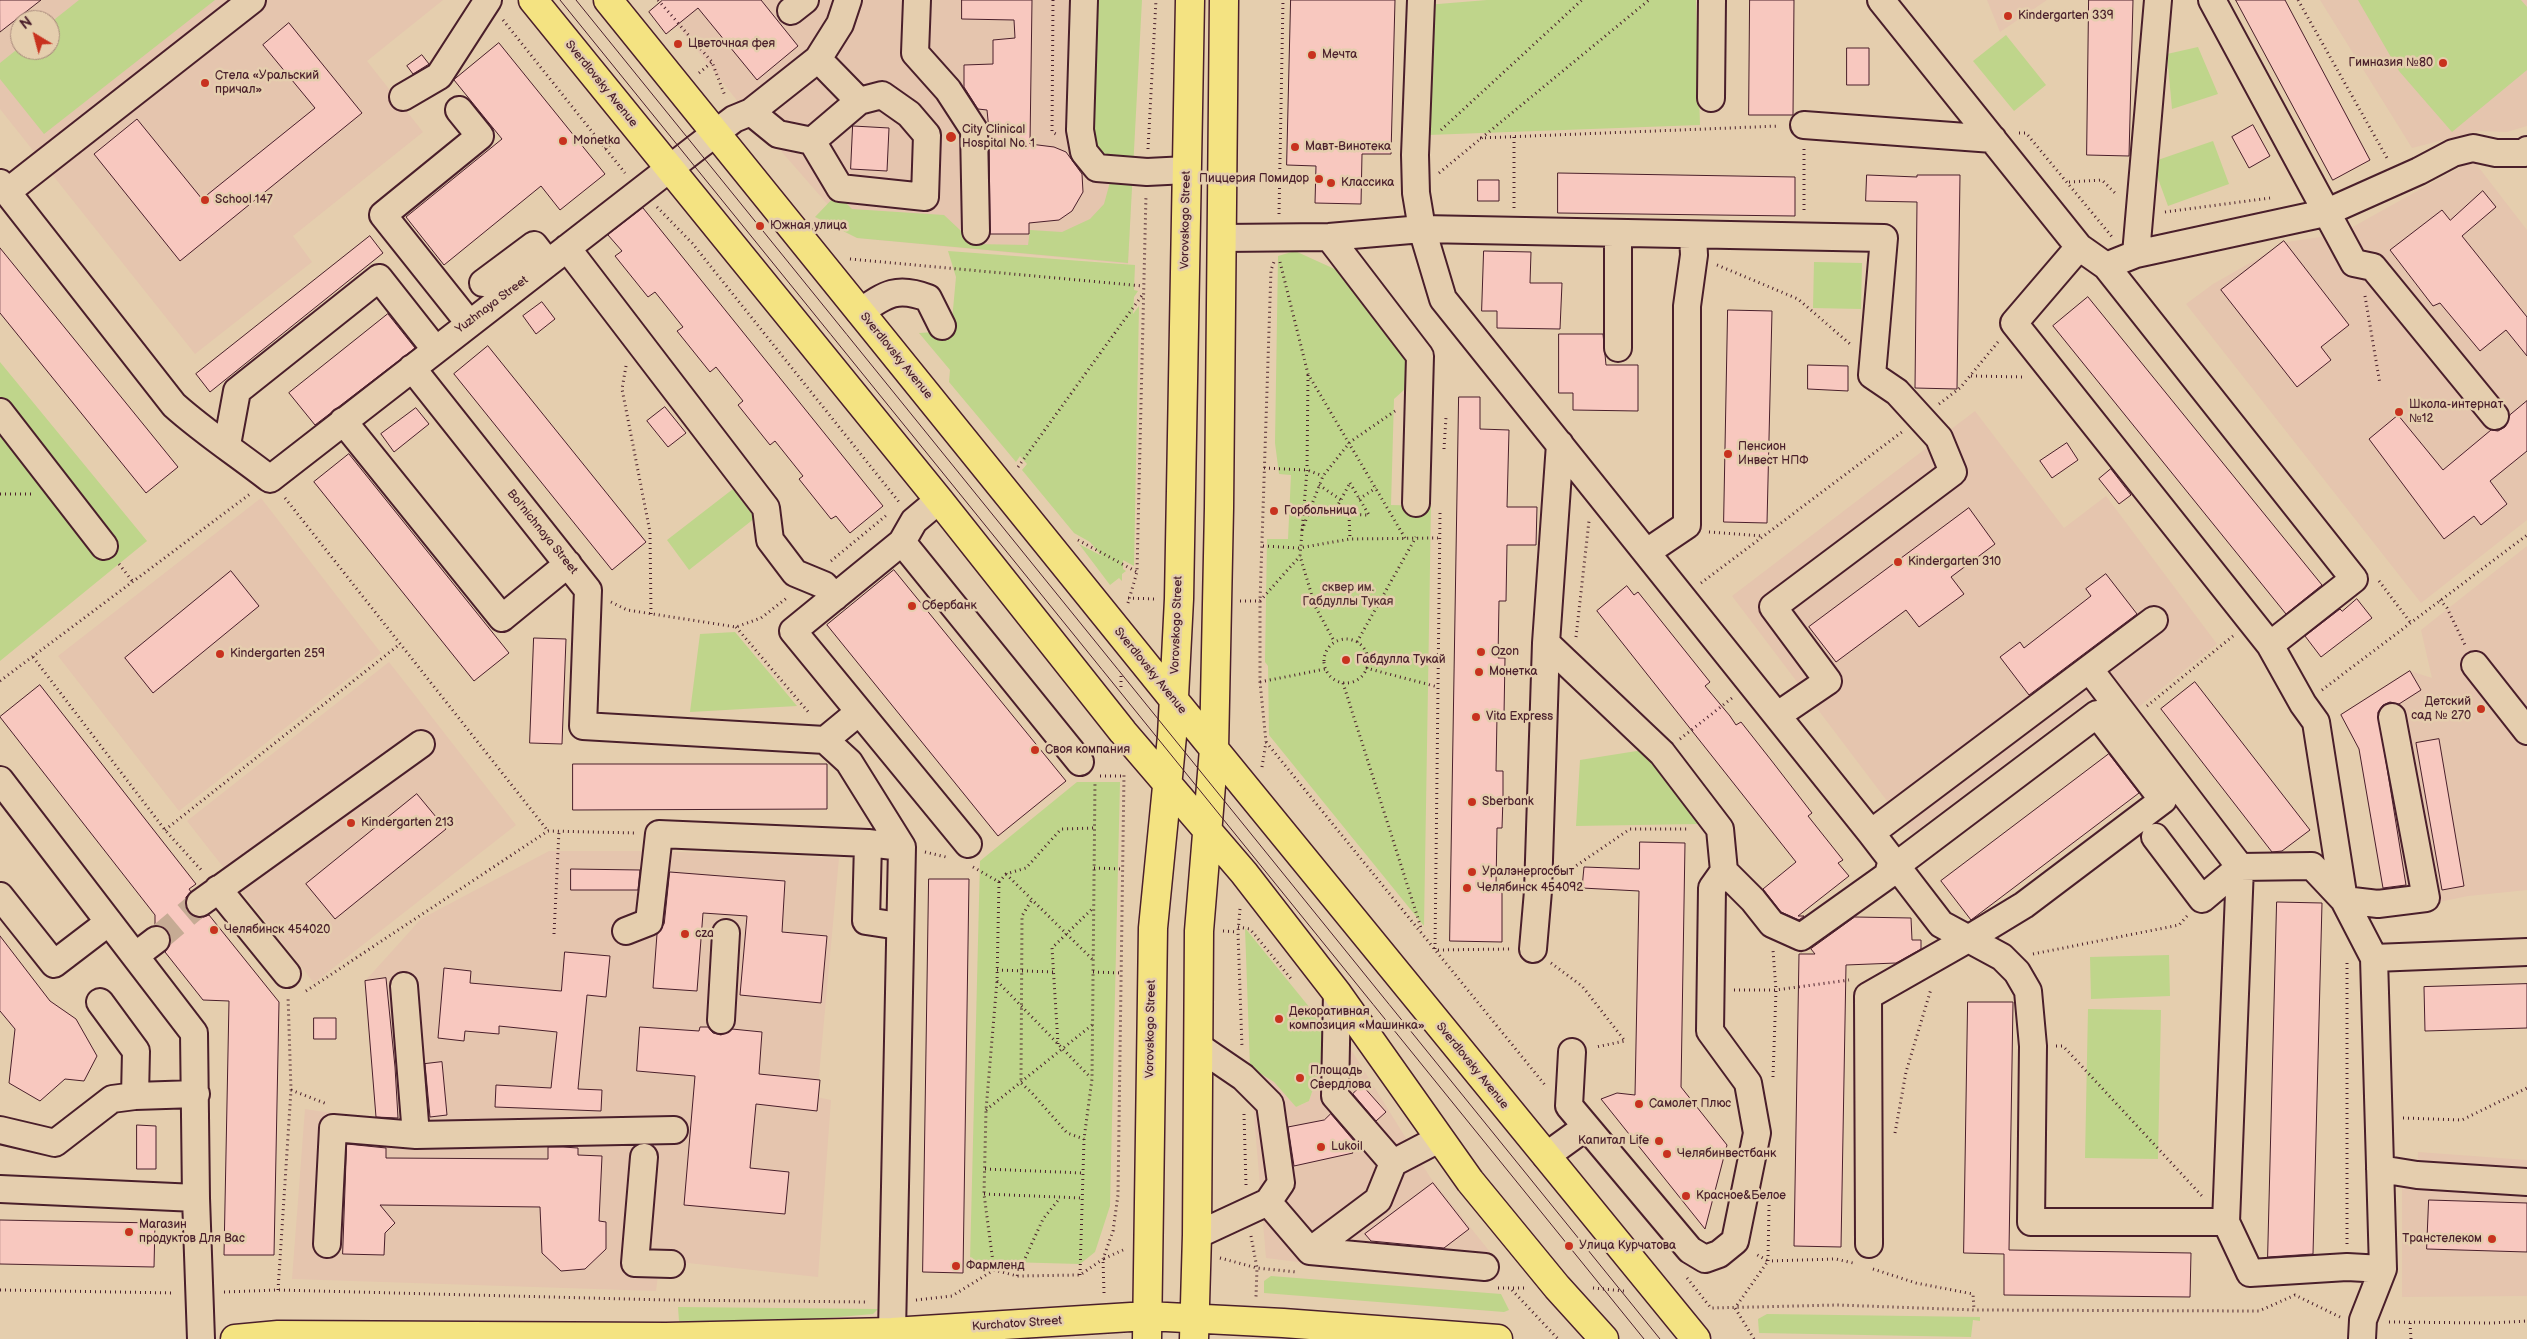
<!DOCTYPE html>
<meta charset="utf-8">
<style>
body{margin:0}
#map{position:relative;width:2527px;height:1339px;overflow:hidden;background:#e5ceae;font-family:"Balsamiq Sans",sans-serif}
canvas{display:block}
.north{position:absolute;left:10px;top:10px;width:50px;height:50px;box-sizing:border-box;background:#e5ceae;border:1px solid #a7887a;border-radius:50%;rotate:323deg;font-size:14px;font-weight:700;line-height:20px;text-align:center;color:#4a1f2b}
.north::after{content:'';display:block;margin:auto;width:18px;height:22px;background:#c8321e;clip-path:polygon(50% 0,100% 100%,50% 72%,0 100%)}
</style>
<div id="map">
<canvas width="2527" height="1339"></canvas>
<div class="north">N</div>
</div>
<script>
const c = document.querySelector('canvas').getContext('2d');
c.lineJoin = 'round';
function paint(path, color) { c.fillStyle = color; c.fill(path, 'evenodd'); }
function strokePath(path, color, width, dash) { c.strokeStyle = color; c.lineWidth = width; c.lineCap = dash ? 'butt' : 'round'; c.setLineDash(dash || []); c.stroke(path); }
function drawText(font, color, halo, rows, align = 'center') {
  c.font = font + ' "Balsamiq Sans",sans-serif'; c.lineWidth = 5; c.setLineDash([]); c.textBaseline = 'middle'; c.strokeStyle = halo; c.fillStyle = color; for (const [text, x, y, turn = 0] of rows) {
    c.save(); c.translate(x, y); c.rotate((+turn || 0) * Math.PI / 180); c.textAlign = isNaN(turn) ? turn : align; if (halo) c.strokeText(text, 0, 0); c.fillText(text, 0, 0); c.restore();
  }
}
paint(new Path2D(`
 M42 0H443L367 61 423 132 293 236 312 262 195 354 0 109V33ZM20 20H50V50H20Z
 M657 0H1141L1128 264 857 238 739 103Z
 M1987 0H2047L2000 32Z
 M2320 0H2527V126L2507 132 2478 131 2412 148Z
 M2473 160 2527 230V520L2421 603 2186 304 2213 284 2287 242 2340 234Z
 M1975 411 2064 528 2106 496 2217 644 2125 718 2090 699 1912 834 1732 596Z
 M261 498 381 653 179 811 58 656Z
 M2527 546V890L2468 896 2386 913 2359 749 2341 715 2410 671 2432 678 2421 630Z
 M389 662 516 825 314 983 187 821Z
 M549 851H653L839 858 817 1097 831 1100 818 1277 660 1260 656 1291 292 1279 305 1109 376 1120 365 981 421 919Z
 M1323 1024 1347 1043 1430 1177 1498 1262 1500 1272 1499 1280 1434 1279 1266 1258 1250 1067 1274 1082 1296 1107 1309 1101 1320 1068Z
 M2418 1152 2527 1160V1296L2402 1297V1186L2417 1184Z`), '#e5c5ae');
paint(new Path2D(`
 M79 0H215L44 134 0 79V63L20 47V50H50V23Z
 M1096 0H1142L1128 263 857 238 815 217 837 194 852 209 944 215 975 244 1028 245 1030 230 1062 232 1090 219 1104 204 1110 182 1106 165 1093 145Z
 M1487 0H1696L1700 125 1428 135 1426 5Z
 M2358 0H2521L2527 7V70L2452 132 2399 71Z
 M2006 35 2046 85 2014 111 1973 61Z
 M2198 47 2218 94 2172 109 2167 54Z
 M2213 141 2229 184 2168 206 2152 162Z
 M948 251 1135 265 1134 290 1138 291 1134 297 1133 314 1139 306 1134 566 1123 560V569L1126 571 1122 574V581L1119 578 1110 585 1079 544 1102 556 1090 542 1074 533 1022 470 1027 464 1020 456 1016 462 949 382 950 370 919 333 951 331 956 277Z
 M1295 251 1339 271 1404 352 1413 370 1405 389 1394 399 1391 505 1431 506 1424 926 1269 735 1268 666 1265 662 1267 539H1288L1291 475 1279 474 1275 443 1278 256Z
 M1814 262 1862 263 1861 309 1813 308Z
 M0 362 147 541 0 661Z
 M733 489 755 518 689 570 667 540Z
 M735 632 797 706 690 712 700 634Z
 M1643 750 1700 824 1576 826 1580 760Z
 M1077 782H1120L1110 1206 1095 1252 1080 1264 970 1261 980 861Z
 M1245 928 1323 1024 1320 1068 1309 1101 1296 1107 1274 1082 1250 1067Z
 M2169 955 2170 996 2091 999 2090 957Z
 M2088 1009 2161 1010 2158 1159 2085 1158Z
 M1271 1276 1501 1294 1509 1310 1504 1312 1264 1293V1281Z
 M678 1307 878 1309 873 1314 770 1323 684 1324 679 1321Z
 M1767 1314 1980 1317V1321L1973 1320 1971 1337 1759 1333 1758 1319Z`), '#bfd58b');
const building = new Path2D(`
 M0 0H41L0 32Z
 M663 0H761L798 46 757 80 698 8 666 34 649 12Z
 M962 0H1032L1030 144 1054 147 1066 152 1082 174 1083 192 1072 211 1059 220 1029 223V234H990L989 130 987 110 978 109 964 87V65L993 64V40L1015 38 1014 20 962 19Z
 M1291 0H1395L1391 154H1362L1361 204 1315 203 1316 166 1287 165Z
 M1750 0H1794L1793 115H1749Z
 M2089 0H2133L2129 156 2087 155Z
 M2236 0H2285L2370 160 2333 180Z
 M289 23 362 113 180 261 94 154 137 119 202 199 315 108 263 45Z
 M499 43 605 174 560 210 541 186 444 265 406 217 502 139 454 80Z
 M1847 48H1869V85H1847Z
 M422 55 429 64 413 74 407 66Z
 M2253 125 2270 156 2249 168 2232 137Z
 M853 126 889 128 887 171 851 169Z
 M1558 173 1795 177V216L1558 213Z
 M1867 175 1917 177V175H1960L1957 389 1915 388 1917 202 1866 201Z
 M1478 180H1499V201H1478Z
 M2483 191 2496 207 2462 236 2527 317V356L2506 330 2480 351 2440 303 2433 306 2390 250 2442 210 2450 220Z
 M643 208 883 506 850 533 836 516 831 519 799 479 803 476 775 441 770 445 738 405 743 401 716 367 710 372 677 331 683 327 655 292 648 297 615 256 622 251 608 235Z
 M370 236 383 253 210 392 196 374Z
 M2284 241 2349 325 2321 347 2331 360 2297 387 2221 290Z
 M0 248 178 467 146 493 0 313Z
 M1484 251 1531 252 1530 283H1562L1560 329 1497 328V311H1482Z
 M2088 297 2322 585 2286 614 2053 326Z
 M542 302 555 319 536 334 523 316Z
 M1728 310 1772 311 1767 523 1724 522Z
 M388 314 415 348 315 425 289 393Z
 M1559 334H1603L1606 365H1638V411L1573 410V393H1559Z
 M488 346 646 542 612 570 454 374Z
 M1808 365 1848 366V391L1808 389Z
 M1459 397H1480V429L1509 430 1507 507H1537L1536 545H1507L1506 601H1499L1498 658H1505L1504 715 1497 716 1496 771H1503V798L1502 828H1497L1496 886H1502V942L1450 941Z
 M2527 401V451L2490 481 2507 504 2481 525 2474 516 2444 539 2369 439 2398 415 2443 470 2491 430 2498 431 2505 427 2510 415Z
 M665 407 686 433 668 447 647 421Z
 M416 408 429 424 394 452 381 434Z
 M2067 443 2078 460 2052 478 2040 461Z
 M349 454 509 653 474 681 314 482Z
 M2111 469 2131 495 2119 504 2099 479Z
 M1969 508 1995 544 1951 577 1964 594 1919 627 1906 610 1836 662 1809 627Z
 M894 570 1066 781 998 836 827 625Z
 M231 571 259 606 153 693 125 658Z
 M2106 574 2137 614 2029 695 2000 657 2020 642 2024 648 2091 596 2086 589Z
 M1627 586 1634 595 1638 592 1710 682 1705 686 1730 716 1736 725 1741 722 1771 760 1812 813 1808 816 1843 860 1838 863 1849 876 1798 916H1804L1799 920 1781 912 1763 889 1796 862 1597 611Z
 M2357 599 2372 618 2321 657 2305 636 2340 609 2342 611Z
 M534 638 566 639 562 744 530 743Z
 M2410 671 2421 690 2399 704 2390 702 2383 705 2378 712 2406 885 2383 888 2359 749 2341 715Z
 M2195 682 2310 830 2282 851 2272 852 2161 709Z
 M40 685 196 884 189 889 191 892 186 897 185 905 188 912 201 918 209 915 279 1002 274 1255H224L229 1001 203 1000 165 952 170 945 168 931 162 926 155 925V915L0 717Z
 M2439 739 2464 886 2442 890 2416 743Z
 M2109 754 2139 793 1971 920 1941 881Z
 M573 764H827V809L573 810Z
 M417 794 446 829 335 919 306 884Z
 M1640 842 1685 843 1681 1087 1727 1145 1705 1229 1601 1099 1617 1093 1635 1095 1639 891 1582 888 1584 867 1639 869Z
 M571 869 640 870 638 890H571Z
 M670 872 785 881 782 932 827 936 821 1003 740 995 747 916 703 913 697 991 653 988 657 934 664 924Z
 M929 879H969L963 1273 923 1272Z
 M2277 902 2322 903 2313 1254 2268 1257Z
 M1855 917 1911 918 1912 940H1921V949L1896 963 1846 965 1841 1247 1794 1246 1799 954H1815L1811 949Z
 M0 936 50 1001 76 1019 97 1056 84 1081 65 1079 40 1101 9 1083 15 1029 0 1011Z
 M565 952 610 956 606 997 587 995 578 1089 602 1090 601 1111 495 1107 496 1085 551 1088 557 1032 499 1026V1034L465 1031 464 1041 438 1038 444 968 471 971 470 983 561 991Z
 M386 978 395 1067 398 1118 376 1117 365 981Z
 M2527 984V1028L2425 1031 2424 987Z
 M1968 1002H2013L2009 1250 2191 1253 2190 1297 2004 1295V1254L1964 1253Z
 M314 1018H336V1039H314Z
 M640 1027 699 1031 700 1027H708L713 1033 721 1035 732 1029 762 1032 759 1074 820 1080 817 1111 756 1104 750 1168 789 1172 785 1214 684 1205 695 1076 637 1071Z
 M442 1062 447 1115 430 1117 425 1064Z
 M1362 1085 1386 1112 1376 1121 1353 1094Z
 M1331 1114 1354 1141 1349 1145 1353 1153 1294 1166 1288 1127 1324 1120Z
 M137 1125 156 1126V1169H137Z
 M347 1144 386 1148V1158L548 1159V1147H563L578 1148V1155L602 1156 599 1221 606 1222V1249L585 1269 561 1271 542 1253 540 1207 380 1205 395 1223 385 1233 384 1255 343 1254Z
 M1433 1183 1469 1229 1444 1248 1371 1241 1365 1234Z
 M2429 1200 2527 1203V1252L2427 1249Z
 M0 1220 155 1223 154 1267 0 1264Z`);
paint(building, '#f8c8bf');
strokePath(building, '#4a1f2b', 1);
strokePath(new Path2D(`
 M156 940 200 903`), '#c6ab94', 26, [26, 13]);
const minor = new Path2D(`
 M917 0 915 53 948 90 974 130 976 231
 M1084 0 1080 130 1084 152 1097 168 1147 172 1187 170
 M1421 0 1415 155 1416 193 1422 229 1443 299 1871 833 1941 924 2002 957 2017 972 2028 991 2033 1046 2031 1222H2226L2240 867 2090 670
 M1881 0 2079 247 2106 266 2136 254 2325 213 2419 171 2453 153 2473 148 2496 153H2524L2527 150
 M2212 0 2354 263 2373 267 2495 416
 M791 11 805 0
 M818 59 859 101
 M403 97 439 76 488 0
 M1711 98 1712 0
 M459 110 480 136 383 215 469 323
 M751 112 818 59 840 24 848 0
 M1804 125 1993 139
 M0 183 174 405C204 432 238 454 270 479L696 148 734 119 751 112 778 134 812 141 840 188 925 197 927 135 909 114 882 95 859 101 812 141
 M7 192 252 0
 M1329 237 1420 356 1416 503
 M1222 238 1329 237 1422 229 1884 238 1872 375 1897 392 1939 438 1953 472 1773 607 1828 681 1778 715
 M2079 247 2014 323 2270 645 2354 579 2106 266
 M567 248 766 508 770 540 795 573 824 585 835 597
 M2136 254 2158 0
 M483 283 534 245 548 263
 M860 312C886 294 897 286 928 298L942 326
 M1618 348V233
 M412 368 588 590 583 726 825 740 849 762 902 847 892 1332
 M0 412 104 546
 M343 421 502 618 568 564
 M227 445 237 391 379 278 435 349
 M939 500 914 521 902 542 793 631 968 844
 M902 542 1080 762
 M1647 552 1687 525V306L1694 255 1693 235
 M1546 643 1662 753 1720 829 1724 871 1753 900 1772 924 1801 937 1888 875 1892 859
 M2270 645 2303 704 2316 722 2344 900 2378 904 2426 898 2392 717
 M2475 665 2527 731
 M825 740 859 712
 M0 780 194 1033 196 1198 201 1339
 M1871 833 2154 620
 M2155 837 2202 899 2240 867 2312 866 2344 900 2374 958 2383 1269 2363 1320 2362 1339
 M868 843 866 921 899 926
 M218 889 287 974
 M0 896 54 964 109 922
 M200 903 421 744
 M626 931 649 922 659 834 868 843 902 847
 M1533 949 1538 891 1546 643 1560 444
 M135 956 156 940
 M2374 958 2527 952
 M404 986 416 1135
 M1337 993 1335 1096 1393 1163 1439 1139
 M100 1002 136 1051 135 1096
 M721 1020 726 933
 M1572 1052 1569 1106 1690 1250 1705 1259 1719 1254 1735 1241 1757 1133 1748 1083 1710 1031 1712 888 1724 871
 M0 1130 55 1143 112 1099 135 1096 196 1094
 M1546 1156 1586 1127
 M644 1157 635 1263 671 1264
 M2380 1169 2417 1175 2527 1182
 M0 1189 196 1198
 M1268 1202 1310 1251 1485 1267
 M2226 1222 2250 1273 2347 1267 2383 1269
 M1197 1235 1268 1202 1281 1183 1270 1104 1243 1077 1199 1047
 M327 1244 333 1128 416 1135 674 1130
 M1869 1244 1868 996 1968 939 2024 905 2163 800 2097 714 1897 865
 M1310 1251 1378 1200 1393 1163`);
const major = new Path2D(`
 M533 0 939 500 1123 732 1244 873 1337 993 1470 1181 1557 1287 1604 1339
 M608 0 1174 700 1696 1339
 M235 1339 278 1335 666 1337 892 1332 1147 1316 1283 1323 1498 1339
 M1147 1339 1153 928 1172 736 1179 599 1190 0
 M1194 1339 1197 1235 1199 931 1214 749 1219 508 1224 0`);
strokePath(minor, '#4a1f2b', 30);
strokePath(major, '#4a1f2b', 31);
strokePath(new Path2D(`
 M658 0 712 62 725 96
 M1053 0 1052 132 1056 134
 M2298 0 2387 158
 M503 20 625 173
 M699 73 712 62
 M1441 130 1582 0
 M2019 133H2026L2113 238
 M1480 138 1779 126
 M605 149 616 140
 M1148 149 1156 0
 M1804 149V213
 M1439 173 1649 0
 M2069 182 2102 180 2117 195
 M657 207 692 243 899 502
 M1514 208V137
 M2165 212 2270 198
 M1279 214 1283 0
 M850 259 1143 286
 M1280 262 1308 374 1405 538
 M1717 265 1798 299 1850 344
 M2365 296 2380 384
 M626 366 622 389 650 532 651 614
 M1308 375 1307 470 1300 556 1315 606 1334 641
 M1971 376 2025 377
 M1939 404 1960 388 1998 342
 M1444 449 1446 417
 M1018 467 1143 294
 M1264 468 1307 470 1323 476
 M1350 483 1369 515 1333 514Z
 M1319 485 1341 500
 M0 494H33
 M285 498 548 831
 M1359 499 1376 488
 M1440 513 1435 950 1509 949
 M1349 515 1350 539
 M1302 530 1323 476 1350 442 1395 411
 M1709 532 1763 536
 M1078 540 1137 572
 M1263 546 1299 548 1350 539 1438 538
 M831 561 888 514
 M119 564 133 582
 M2379 581 2410 622
 M1701 583 1902 432
 M1128 598 1154 599
 M2440 600 2447 608 2465 645
 M1240 601H1260L1300 556
 M611 602 627 610 736 627 761 618 788 597
 M1128 603 1137 572 1146 195
 M736 627 810 714
 M1576 637 1589 521
 M1324 661a22 22 0 1 1 44 0a22 22 0 1 1-44 0Z
 M1357 642 1416 537
 M33 657 165 830 203 872
 M1366 668 1438 687
 M1121 676V689
 M0 681 250 494
 M1260 682 1325 669
 M1343 683 1421 928
 M2322 690 2527 535
 M2147 706 2233 636
 M1680 739 1732 698
 M1266 742 1545 1085
 M1262 767 1266 742 1260 682V601L1271 270 1274 262
 M1100 776H1124
 M165 830 400 644
 M925 852 946 857
 M973 867 999 882 997 981 986 1110 984 1194 994 1270
 M1094 868 1123 869
 M1006 874 1092 959
 M1564 874 1630 829H1689
 M999 882 1006 874 1026 868 1061 829 1096 828
 M1031 901 1022 916 1021 1083 1032 1093 1067 1133 1084 1139
 M1240 909 1238 932 1242 1048
 M1238 927 1250 929 1292 980
 M1223 931 1238 932
 M554 934 559 831
 M2033 954 2179 925 2187 916
 M1551 963 1582 986 1625 1041 1596 1047
 M997 970 1054 972
 M1093 972 1122 973
 M997 981 1091 1078
 M1734 990H1776L1773 950
 M306 991 548 831 636 833
 M1058 1044 1052 948 1094 907
 M2056 1046H2063L2202 1196
 M1773 1077 1776 990 1849 980
 M291 1090 327 1104
 M986 1110 1092 1025
 M1244 1114 1246 1185
 M2403 1118 2462 1120 2527 1088
 M1895 1133 1906 1072 1931 989
 M985 1169 1083 1173
 M984 1194 1083 1198
 M1769 1205 1768 1261 1836 1259 1853 1263
 M1251 1236 1257 1268 1256 1297
 M2347 1244V960
 M1220 1258 1257 1268 1297 1272
 M1873 1269 1916 1283 1973 1294 1974 1310
 M1080 1275 1084 1139 1092 1079 1095 781
 M1017 1276 1043 1219 1060 1198
 M1687 1278 1711 1308 1838 1305 1974 1310 2259 1311 2295 1295 2340 1317
 M1498 1288H1526
 M1593 1288 1624 1291
 M0 1290 175 1293
 M278 1290 291 1090 288 996
 M1512 1290 1558 1339
 M224 1292 278 1290 667 1300 868 1302
 M1104 1293 1103 1259 1123 1250
 M916 1300 952 1296 994 1270 1017 1276 1080 1275 1103 1259 1113 1231 1118 1195 1124 773
 M2389 1322 2492 1323 2527 1321
 M2410 1323 2411 1339
 M1754 1339 1735 1308 1768 1261 1754 1253`), '#4a1f2b', 3, [1, 4]);
strokePath(minor, '#e5ceae', 26);
strokePath(major, '#f4e382', 28);
strokePath(new Path2D(`
 M560 0 1644 1339
 M576 0 1660 1339`), '#4a1f2b', 1);
for (const [x, y, r, color] of [
 [2008,16,5,"#c8321e"],
 [678,44,5,"#c8321e"],
 [1312,55,5,"#c8321e"],
 [2443,63,5,"#c8321e"],
 [205,83,5,"#c8321e"],
 [951,137,6,"#c8321e"],
 [563,141,5,"#c8321e"],
 [1295,147,5,"#c8321e"],
 [1319,179,5,"#c8321e"],
 [1331,183,5,"#c8321e"],
 [205,200,5,"#c8321e"],
 [760,226,5,"#c8321e"],
 [2399,412,5,"#c8321e"],
 [1728,454,5,"#c8321e"],
 [1274,511,5,"#c8321e"],
 [1898,562,5,"#c8321e"],
 [912,606,5,"#c8321e"],
 [1481,652,5,"#c8321e"],
 [220,654,5,"#c8321e"],
 [1346,660,5,"#c8321e"],
 [1479,672,5,"#c8321e"],
 [2481,709,5,"#c8321e"],
 [1476,717,5,"#c8321e"],
 [1035,750,5,"#c8321e"],
 [1472,802,5,"#c8321e"],
 [351,823,5,"#c8321e"],
 [1472,872,5,"#c8321e"],
 [1467,888,5,"#c8321e"],
 [214,930,5,"#c8321e"],
 [685,934,5,"#c8321e"],
 [1279,1019,5,"#c8321e"],
 [1300,1078,5,"#c8321e"],
 [1639,1104,5,"#c8321e"],
 [1659,1141,5,"#c8321e"],
 [1321,1147,5,"#c8321e"],
 [1667,1154,5,"#c8321e"],
 [1686,1196,5,"#c8321e"],
 [129,1232,5,"#c8321e"],
 [2492,1239,5,"#c8321e"],
 [1569,1246,5,"#c8321e"],
 [956,1266,5,"#c8321e"]
]) { const dot = new Path2D(); dot.arc(x, y, r, 0, 2 * Math.PI); c.fillStyle = color; c.fill(dot); strokePath(dot, '#e5ceae', 2); }
drawText('12px', '#4a1f2b', '#e5ceae', [
 ["Kindergarten 339",2018,16],
 ["Цветочная фея",688,44],
 ["Мечта",1322,55],
 ["Гимназия №80",2433,63,"right"],
 ["Стела «Уральский",215,76],
 ["причал»",215,90],
 ["City Clinical",962,130],
 ["Hospital No. 1",962,144],
 ["Monetka",573,141],
 ["Мавт-Винотека",1305,147],
 ["Пиццерия Помидор",1309,179,"right"],
 ["Классика",1341,183],
 ["School 147",215,200],
 ["Южная улица",770,226],
 ["Школа-интернат",2409,405],
 ["№12",2409,419],
 ["Пенсион",1738,447],
 ["Инвест НПФ",1738,461],
 ["Горбольница",1284,511],
 ["Kindergarten 310",1908,562],
 ["Сбербанк",922,606],
 ["Ozon",1491,652],
 ["Kindergarten 259",230,654],
 ["Габдулла Тукай",1356,660],
 ["Монетка",1489,672],
 ["Детский",2471,702,"right"],
 ["сад № 270",2471,716,"right"],
 ["Vita Express",1486,717],
 ["Своя компания",1045,750],
 ["Sberbank",1482,802],
 ["Kindergarten 213",361,823],
 ["Уралэнергосбыт",1482,872],
 ["Челябинск 454092",1477,888],
 ["Челябинск 454020",224,930],
 ["cza",695,934],
 ["Декоративная",1289,1012],
 ["композиция «Машинка»",1289,1026],
 ["Площадь",1310,1071],
 ["Свердлова",1310,1085],
 ["Самолет Плюс",1649,1104],
 ["Капитал Life",1649,1141,"right"],
 ["Lukoil",1331,1147],
 ["Челябинвестбанк",1677,1154],
 ["Красное&Белое",1696,1196],
 ["Магазин",139,1225],
 ["продуктов Для Вас",139,1239],
 ["Транстелеком",2482,1239,"right"],
 ["Улица Курчатова",1579,1246],
 ["Фармленд",966,1266]
], 'left');
drawText('12px', '#4a1f2b', '#e5ceae', [
 ["Sverdlovsky Avenue",601,84,51],
 ["Vorovskogo Street",1186,220,-89],
 ["Yuzhnaya Street",492,305,-37],
 ["Sverdlovsky Avenue",896,356,51],
 ["Bol'nichnaya Street",542,532,51],
 ["Vorovskogo Street",1177,625,-88],
 ["Sverdlovsky Avenue",1150,671,51],
 ["Vorovskogo Street",1151,1029,-89],
 ["Sverdlovsky Avenue",1472,1066,51],
 ["Kurchatov Street",1017,1324,-4]
]);
drawText('12px', '#563135', '#e5ceae', [
 ["сквер им.",1348,588],
 ["Габдуллы Тукая",1348,602]
]);
</script>
